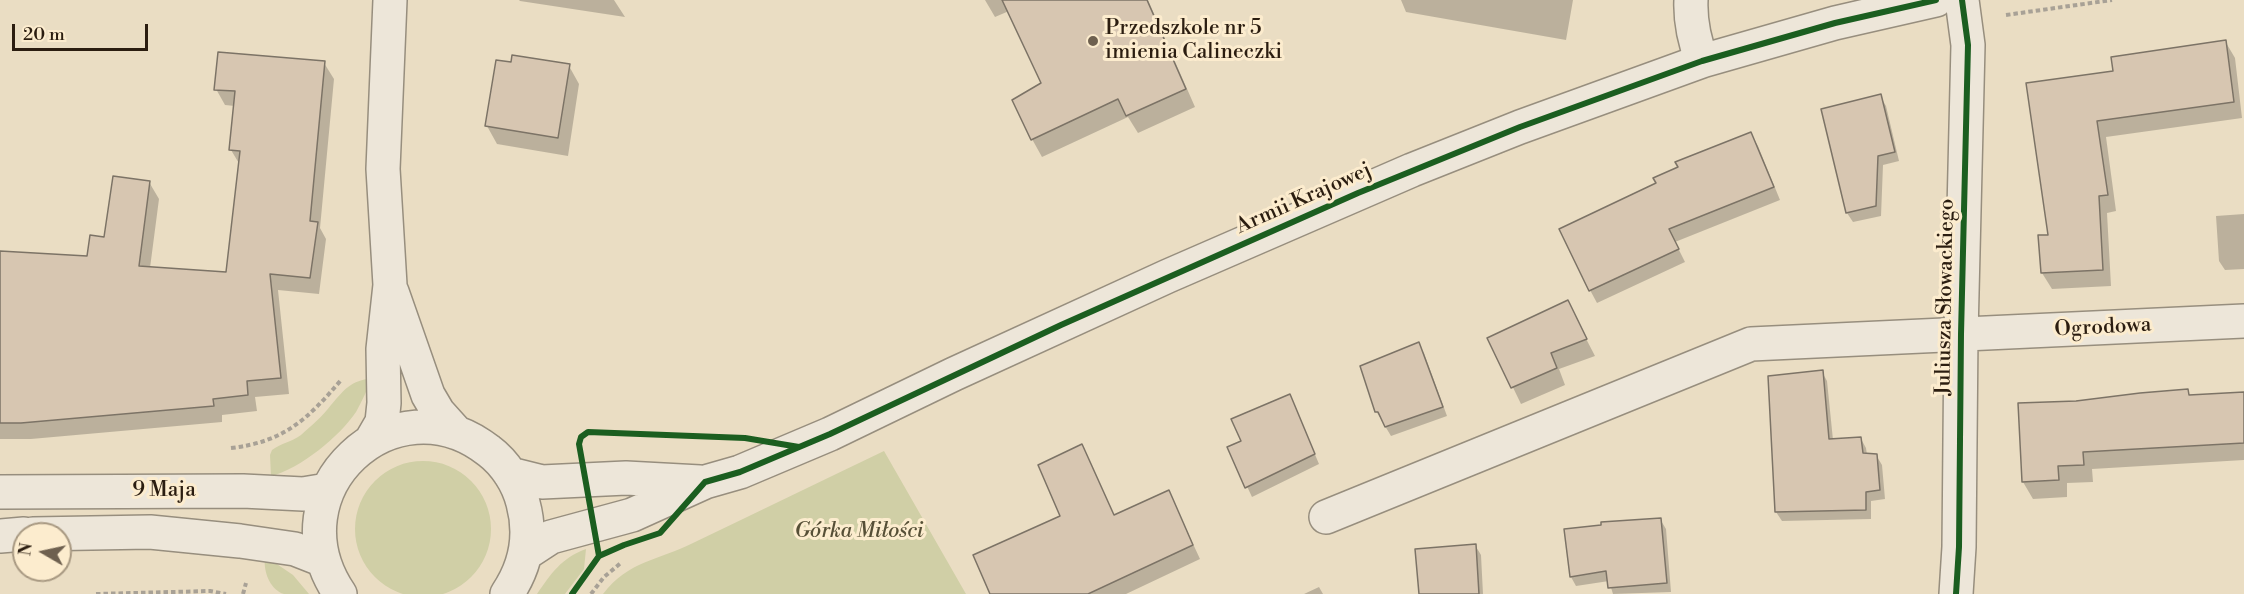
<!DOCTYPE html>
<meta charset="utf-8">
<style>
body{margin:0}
#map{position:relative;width:2244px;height:594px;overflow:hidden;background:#eaddc3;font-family:"Libre Bodoni",serif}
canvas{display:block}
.north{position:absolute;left:12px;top:522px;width:60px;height:60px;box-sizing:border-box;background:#fcecce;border:2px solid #a89982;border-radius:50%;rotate:279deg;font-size:16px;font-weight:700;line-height:24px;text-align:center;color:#2b1d10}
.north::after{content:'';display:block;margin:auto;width:21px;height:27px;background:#6e604f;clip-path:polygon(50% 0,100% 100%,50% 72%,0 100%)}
.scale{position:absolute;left:12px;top:24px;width:136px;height:27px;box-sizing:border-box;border:3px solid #2b1d10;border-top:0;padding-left:8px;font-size:18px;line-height:21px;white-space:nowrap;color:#2b1d10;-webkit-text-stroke:4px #fcecce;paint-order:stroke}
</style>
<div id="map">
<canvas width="2244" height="594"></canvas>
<div class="north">N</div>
<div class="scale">20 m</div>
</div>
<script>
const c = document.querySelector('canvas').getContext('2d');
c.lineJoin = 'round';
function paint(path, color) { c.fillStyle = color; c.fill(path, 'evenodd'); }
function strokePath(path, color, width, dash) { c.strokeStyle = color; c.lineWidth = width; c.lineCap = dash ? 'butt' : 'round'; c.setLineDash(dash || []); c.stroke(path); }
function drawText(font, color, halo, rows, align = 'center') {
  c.font = font + ' "Libre Bodoni",serif'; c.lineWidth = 6; c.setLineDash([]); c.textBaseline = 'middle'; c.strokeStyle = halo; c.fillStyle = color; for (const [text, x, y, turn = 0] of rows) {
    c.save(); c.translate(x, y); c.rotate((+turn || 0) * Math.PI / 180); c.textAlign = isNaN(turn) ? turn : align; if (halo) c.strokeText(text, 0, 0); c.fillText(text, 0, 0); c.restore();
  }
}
paint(new Path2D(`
 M372 378C367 390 362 401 356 412 340 436 300 469 271 476L270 455 272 450C281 443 292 442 301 435 311 426 323 416 331 405 346 388 349 382 372 378Z
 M884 451 966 594H603C628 561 659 560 693 543 757 512 820 482 884 451Z
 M355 529a68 68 0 1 1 136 0a68 68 0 1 1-136 0Z
 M586 549 584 569 565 594H537C551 574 561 558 586 549Z
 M265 556 293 575 309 594C302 594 291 594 284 594 269 589 263 570 265 556Z`), '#d0cfa6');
paint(new Path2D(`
 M519 0H614L625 17 520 1Z
 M985 0H1148L1195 107 1138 133 1128 117 1042 157 1032 139 1043 84 1009 11 995 17Z
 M1401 0H1573L1566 40 1406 12Z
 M2225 41 2235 58 2242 118 2106 137 2116 211 2107 213 2111 286 2052 289 2042 273 2050 236 2115 72Z
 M324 63 334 79 320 228 326 239 319 294 278 290 289 394 255 397 257 411 222 415V422L31 439H0V252L89 258 149 182 159 199 150 268 227 273 240 165 231 150 235 106 225 105 216 89Z
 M569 66 579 84 568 156 497 144 487 126Z
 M1880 96 1886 106 1899 161 1883 165 1881 216 1853 222 1847 213Z
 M1751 134 1758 146 1780 200 1675 242 1685 262 1597 303 1590 290Z
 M2244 214V269L2225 270 2219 261 2216 216Z
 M1567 302 1595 356 1559 369 1565 385 1521 404 1489 338Z
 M1418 343 1424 353 1447 416 1391 436 1376 411Z
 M1822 372 1827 381 1833 440 1861 439 1866 448 1867 455H1876L1882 465 1885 499 1871 501V519L1782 521 1776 512Z
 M2187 391 2191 397 2244 393V460L2092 469 2093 482 2067 483V497L2033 499 2023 482 2020 405 2076 403Z
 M1294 405 1319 464 1252 497 1229 448 1243 442Z
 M1082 446 1115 517 1169 492 1200 559 1126 594H992L1062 516Z
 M1660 519 1666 529 1671 592 1613 594 1609 581 1576 586 1571 577Z
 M1475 545 1481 555 1483 594H1421Z
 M1319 587 1323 594H1304Z`), '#0003');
const building = new Path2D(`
 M1002 0H1147L1186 89 1126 116 1118 99 1031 140 1012 100 1041 83Z
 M2226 40 2234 102 2097 121 2108 195 2099 196 2103 270 2041 273 2038 235H2048L2026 83 2113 71 2111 57Z
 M218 52 325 61 310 221 318 222 310 278 270 274 281 378 247 381 248 395 213 399 214 406 21 423H0V251L87 256 90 235 104 237 113 176 150 181 139 266 226 272 240 151 229 150 235 91 214 90Z
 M512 55 570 64 558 138 485 126 496 60 511 62Z
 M1881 94 1895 152 1878 156 1876 206 1846 213 1821 109Z
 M1751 132 1774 187 1669 229 1679 249 1589 291 1559 229 1656 183 1653 178 1678 167 1675 162Z
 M1568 300 1587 339 1551 353 1557 368 1511 388 1487 338Z
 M1419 342 1443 407 1385 427 1378 412H1375L1360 366Z
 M1823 370 1829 439 1861 437 1863 453 1877 454 1880 490 1866 492V510L1775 512 1768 376Z
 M2188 389 2189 395 2244 392V443L2083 452 2084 465 2058 466 2059 480 2022 482 2018 403 2076 401 2140 393Z
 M1290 394 1315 454 1245 488 1227 447 1241 441 1231 419Z
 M1082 444 1114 515 1169 490 1193 545 1088 594H990L973 555 1060 516 1038 465Z
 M1661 518 1667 583 1608 588 1606 571 1570 577 1564 529 1601 525V522Z
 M1476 544 1479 594H1419L1415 549Z`);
paint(building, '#d7c6b1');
strokePath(building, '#7c7366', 1.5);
const minor = new Path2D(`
 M1691 0C1690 22 1694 40 1702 61
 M392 292 428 395 438 412 456 432
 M371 441 382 422 384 403 383 349 390 285 383 169 390 0
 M510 474 542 482 626 478 700 482
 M0 492 243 491 303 494 327 490
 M1326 517 1751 344 2244 321
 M33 534 150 532 240 541 295 549 323 560
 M0 536 24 534
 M525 554 551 537 632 515 705 482 740 472 830 434 954 374 1168 276 1412 170 1520 127 1702 61 1835 23 1936 0
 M340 594C270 491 394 376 489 451 505 463 518 483 523 503 532 536 526 566 507 594
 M1956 594 1959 547 1961 334 1968 45 1962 0`);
strokePath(minor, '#978e7e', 36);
strokePath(new Path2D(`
 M2006 15 2112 0
 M231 448C284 442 308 419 341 380
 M96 594 210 591 226 594
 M243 594 246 583
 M591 594 604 577 622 562`), '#a8a196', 4, [4.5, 3]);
strokePath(minor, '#ede6d9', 33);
strokePath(new Path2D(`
 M599 556 579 444 581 437 588 432 745 438 799 447
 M572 594 599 556 624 545 660 533 705 482 740 472 830 434 1061 325 1358 193 1520 127 1702 61 1835 23 1936 0
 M1956 594 1959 547 1961 334 1968 45 1962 0`), '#1b5e20', 6);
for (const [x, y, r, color] of [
 [1093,41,6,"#6e604f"]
]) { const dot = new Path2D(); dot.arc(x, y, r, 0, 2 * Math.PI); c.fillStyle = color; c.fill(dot); strokePath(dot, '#fcecce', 2); }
drawText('21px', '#2b1d10', '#fcecce', [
 ["Przedszkole nr 5",1105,29],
 ["imienia Calineczki",1105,53]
], 'left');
drawText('21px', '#2b1d10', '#fcecce', [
 ["Armii Krajowej",1304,199,-24],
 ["Juliusza Słowackiego",1946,297,-89],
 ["Ogrodowa",2103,328,-3],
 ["9 Maja",164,491]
]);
drawText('italic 21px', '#564f36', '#fcecce', [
 ["Górka Miłości",859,532]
]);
</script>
